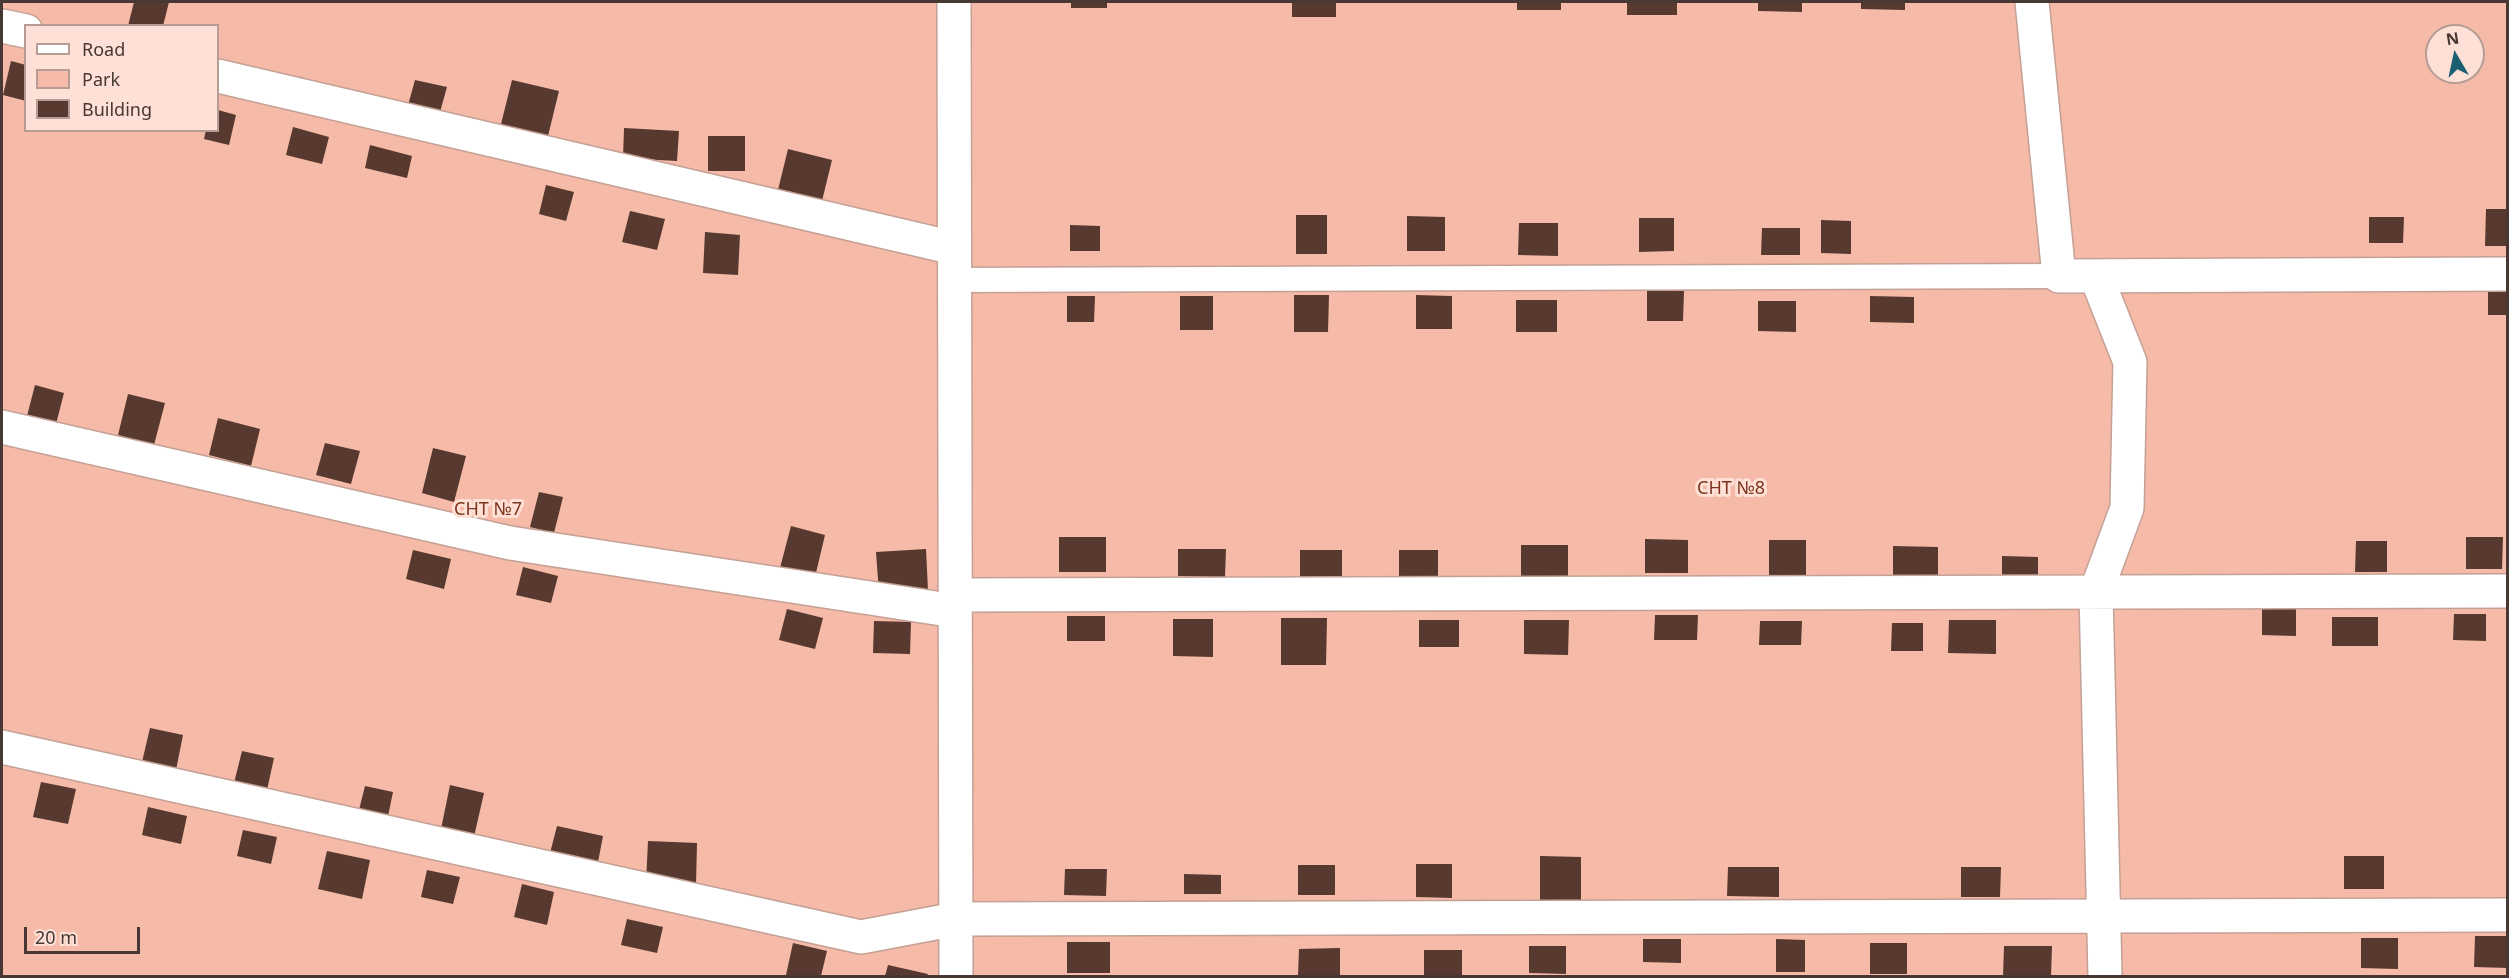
<!DOCTYPE html>
<meta charset="utf-8">
<style>
body{margin:0}
#map{position:relative;width:2509px;height:978px;overflow:hidden;background:#ffe0d7;font-family:"Noto Sans",sans-serif}
canvas{display:block}
.frame{position:absolute;inset:0;border:3px solid #473833;pointer-events:none}
.legend{position:absolute;left:24px;top:24px;width:195px;height:108px;box-sizing:border-box;background:#ffe0d7;border:2px solid #b59d95;margin:0;padding:8px 10px;list-style:none;font-size:18px;color:#473833}
.legend li{display:flex;align-items:center;gap:12px;height:30px}
.legend b{width:30px;border:2px solid #b59d95}
.north{position:absolute;left:2425px;top:24px;width:60px;height:60px;box-sizing:border-box;background:#ffe0d7;border:2px solid #b59d95;border-radius:50%;rotate:351deg;font-size:16px;font-weight:700;line-height:24px;text-align:center;color:#473833}
.north::after{content:'';display:block;margin:auto;width:21px;height:27px;background:#1a6071;clip-path:polygon(50% 0,100% 100%,50% 72%,0 100%)}
.scale{position:absolute;left:24px;top:927px;width:116px;height:27px;box-sizing:border-box;border:3px solid #473833;border-top:0;padding-left:8px;font-size:18px;line-height:21px;white-space:nowrap;color:#473833;-webkit-text-stroke:4px #ffe0d7;paint-order:stroke}
</style>
<div id="map">
<canvas width="2509" height="978"></canvas>
<div class="frame"></div>
<ul class="legend">
<li><b style="height:8px;background:#fff"></b>Road</li>
<li><b style="height:16px;background:#f5baa8"></b>Park</li>
<li><b style="height:16px;background:#573930"></b>Building</li>
</ul>
<div class="north">N</div>
<div class="scale">20 m</div>
</div>
<script>
const c = document.querySelector('canvas').getContext('2d');
c.lineJoin = 'round';
function paint(path, color) { c.fillStyle = color; c.fill(path, 'evenodd'); }
function strokePath(path, color, width, dash) { c.strokeStyle = color; c.lineWidth = width; c.lineCap = dash ? 'butt' : 'round'; c.setLineDash(dash || []); c.stroke(path); }
function drawText(font, color, halo, rows, align = 'center') {
  c.font = font + ' "Noto Sans",sans-serif'; c.lineWidth = 6; c.setLineDash([]); c.textBaseline = 'middle'; c.strokeStyle = halo; c.fillStyle = color; for (const [text, x, y, turn = 0] of rows) {
    c.save(); c.translate(x, y); c.rotate((+turn || 0) * Math.PI / 180); c.textAlign = isNaN(turn) ? turn : align; if (halo) c.strokeText(text, 0, 0); c.fillText(text, 0, 0); c.restore();
  }
}
paint(new Path2D(`
 M2 2H2507V976H2ZM26 26H218V130H26ZM2437 36H2473V72H2437Z`), '#f5baa8');
paint(new Path2D(`
 M134 2H169L163 26H128Z
 M1071 2H1107V8H1071Z
 M1292 2H1336V17H1292Z
 M1517 2H1561V10H1517Z
 M1627 2H1677V15H1627Z
 M1758 2H1802V12L1758 11Z
 M1861 2H1905V10L1861 9Z
 M11 61 26 65V101L3 95Z
 M415 80 447 87 440 112 408 105Z
 M512 80 559 91 547 140 500 128Z
 M218 110 236 115 229 145 204 139 206 130H218Z
 M293 127 329 137 322 164 286 155Z
 M624 128 679 131 677 161 623 158Z
 M708 136H745V171H708Z
 M370 145 412 156 407 178 365 168Z
 M788 149 832 160 822 201 778 190Z
 M546 185 574 192 566 221 539 214Z
 M2486 209H2508V246H2485Z
 M630 211 665 219 657 250 622 242Z
 M1296 215H1327V254H1296Z
 M1407 216 1445 217V251H1407Z
 M2369 217H2404L2403 243H2369Z
 M1639 218H1674V251L1639 252Z
 M1821 220 1851 221V254L1821 253Z
 M1519 223H1558V256L1518 255Z
 M1070 225 1100 226V251H1070Z
 M1762 228H1800V255H1761Z
 M705 232 740 235 738 275 703 273Z
 M1647 291H1684L1683 321H1647Z
 M2488 291H2508V315H2488Z
 M1294 295H1329L1328 332H1294Z
 M1416 295 1452 296V329H1416Z
 M1067 296H1095L1094 322H1067Z
 M1180 296H1213V330H1180Z
 M1870 296 1914 297V323L1870 322Z
 M1516 300H1557V332H1516Z
 M1758 301H1796V332L1758 331Z
 M35 385 64 393 56 424 27 416Z
 M128 394 165 403 154 445 118 435Z
 M218 418 260 429 251 466 209 455Z
 M325 443 360 451 351 484 316 475Z
 M433 448 466 456 454 502 422 493Z
 M539 492 563 497 554 533 530 527Z
 M791 526 825 535 815 577 780 568Z
 M1059 537H1106V572H1059Z
 M2466 537H2503L2502 569H2466Z
 M1645 539 1688 540V573H1645Z
 M1769 540H1806V576H1769Z
 M2356 541H2387V572H2355Z
 M1521 545H1568V582L1521 581Z
 M1893 546 1938 547V579H1893Z
 M926 549 928 590 879 593 876 552Z
 M1178 549H1226L1225 577 1178 576Z
 M413 550 451 559 444 589 406 579Z
 M1300 550H1342V580H1300Z
 M1399 550H1438V578H1399Z
 M2002 556 2038 557V580H2002Z
 M523 567 558 576 551 603 516 595Z
 M2262 605H2296V636L2262 635Z
 M787 609 823 618 815 649 779 640Z
 M2454 614H2486V641L2453 640Z
 M1655 615H1698L1697 640H1654Z
 M1067 616H1105V641H1067Z
 M2332 617H2378V646H2332Z
 M1281 618H1327L1326 665H1281Z
 M1173 619H1213V657L1173 656Z
 M1419 620H1459V647H1419Z
 M1524 620H1569L1568 655 1524 654Z
 M1949 620H1996V654L1948 653Z
 M874 621 911 622 910 654 873 653Z
 M1760 621H1802L1801 645H1759Z
 M1892 623H1923V651H1891Z
 M150 728 183 735 176 770 142 762Z
 M242 751 274 758 267 790 234 783Z
 M41 782 76 789 68 824 33 817Z
 M450 785 484 793 473 841 440 834Z
 M365 786 393 792 387 821 358 814Z
 M148 807 187 816 181 844 142 835Z
 M557 826 603 836 597 867 549 857Z
 M243 830 277 837 271 864 237 856Z
 M648 841 697 843 696 885 646 883Z
 M327 851 370 860 362 899 318 889Z
 M1540 856 1581 857V900H1540Z
 M2344 856H2384V889H2344Z
 M1416 864H1452V898L1416 897Z
 M1298 865H1335V895H1298Z
 M1728 867H1779V897L1727 896Z
 M1961 867H2001L2000 897H1961Z
 M1065 869H1107L1106 896 1064 895Z
 M427 870 460 877 453 904 421 897Z
 M1184 874 1221 875V894H1184Z
 M522 884 554 892 547 925 514 917Z
 M627 919 663 927 657 953 621 945Z
 M2475 936H2508V968L2474 967Z
 M2361 938H2398V969L2361 968Z
 M1643 939H1681V963L1643 962Z
 M1776 939 1805 940V972H1776Z
 M1067 942H1110V973H1067Z
 M793 943 827 951 821 976 786 975Z
 M1870 943H1907V974H1870Z
 M1529 946H1566V974L1529 973Z
 M2004 946H2052L2051 976H2003Z
 M1340 948V976H1298L1299 949Z
 M1424 950H1462V976H1424Z
 M888 965 928 974 927 976H885Z`), '#573930');
const service = new Path2D(`
 M954 280 2059 276`);
const minor = new Path2D(`
 M954 2 956 976
 M2032 2 2059 276 2508 274
 M2 26 26 31
 M218 76 954 248
 M2096 276 2130 362 2127 508 2096 592 2105 976
 M2 427 510 543 955 611
 M955 595 2508 591
 M2 747 861 937 956 919 2508 915`);
strokePath(service, '#c4a095', 27);
strokePath(minor, '#c4a095', 36);
strokePath(service, '#fff', 24);
strokePath(minor, '#fff', 33);
drawText('18px', '#7d351e', '#ffe0d7', [
 ["СНТ №8",1731,489],
 ["СНТ №7",488,510]
]);
</script>
